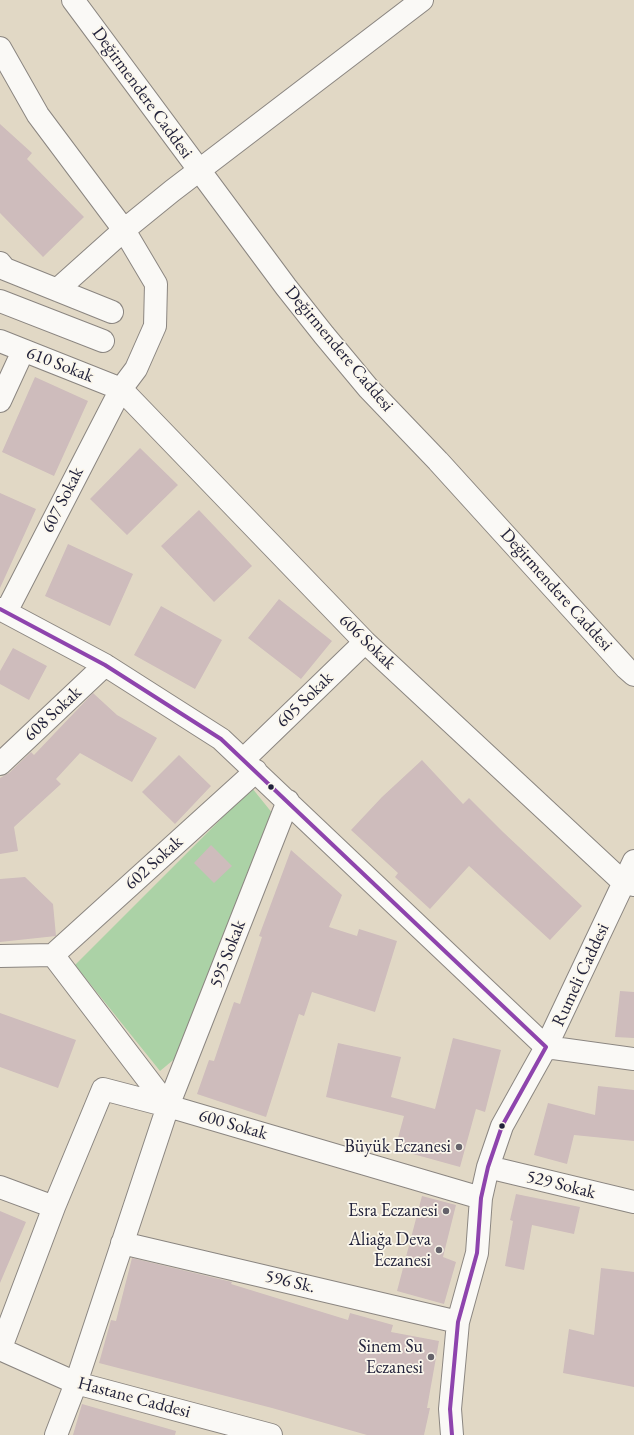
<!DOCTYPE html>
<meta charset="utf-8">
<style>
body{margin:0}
canvas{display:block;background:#e1d8c5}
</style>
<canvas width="634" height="1435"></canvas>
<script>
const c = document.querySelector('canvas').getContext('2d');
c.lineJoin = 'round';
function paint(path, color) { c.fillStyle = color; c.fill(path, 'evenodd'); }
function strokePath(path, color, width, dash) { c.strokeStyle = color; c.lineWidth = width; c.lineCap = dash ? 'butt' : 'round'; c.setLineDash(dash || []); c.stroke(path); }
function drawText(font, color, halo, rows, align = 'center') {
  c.font = font + ' "EB Garamond",serif'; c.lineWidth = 3.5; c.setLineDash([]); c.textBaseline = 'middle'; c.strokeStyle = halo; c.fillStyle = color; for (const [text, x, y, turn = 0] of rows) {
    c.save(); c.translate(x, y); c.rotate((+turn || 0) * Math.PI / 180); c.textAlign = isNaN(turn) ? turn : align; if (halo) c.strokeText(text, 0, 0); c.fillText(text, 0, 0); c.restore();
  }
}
paint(new Path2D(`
 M252 788 273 814 178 1056 160 1071 75 965Z`), '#abd2a6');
paint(new Path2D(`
 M0 124 32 153 27 159 84 217 43 257 0 213Z
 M35 377 88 401 54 476 2 452Z
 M140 448 178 485 127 535 90 499Z
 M0 493 36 509 0 588Z
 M199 510 252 566 214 602 161 546Z
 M68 544 133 574 110 626 45 596Z
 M279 599 332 641 301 679 248 638Z
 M161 606 222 640 195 689 134 655Z
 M13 648 47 666 29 700 0 684V671Z
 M93 693 117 715 157 738 132 782 80 753 56 779 61 784 14 827 18 851 0 854V778L9 773 31 752 34 755Z
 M179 755 211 786 175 824 142 792Z
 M422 760 463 804 469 798 503 832 582 906 550 940 469 866 430 909 395 877 398 873 351 830 382 797Z
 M211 845 232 866 214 883 194 863Z
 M291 850 342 895 329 927 357 936 359 929 397 941 375 1012 312 992 304 1016 299 1014 266 1117 197 1094 209 1060 214 1061 234 1002 240 1004 262 937 259 936Z
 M25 877 53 904 56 936 0 942V879Z
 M620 991 634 992V1038L615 1037Z
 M0 1013 76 1040 58 1088 0 1067Z
 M453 1038 501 1050 485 1112 476 1109 460 1167 395 1149 404 1116 326 1097 338 1043 401 1057 391 1097 435 1109Z
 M598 1086 634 1090V1141L574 1135 567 1164 534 1155 548 1103 595 1115Z
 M516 1194 580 1207 574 1234 532 1225 524 1270 505 1266 513 1221 510 1220Z
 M422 1196 456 1205 443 1257 456 1262 444 1304 397 1291Z
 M0 1211 26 1222 0 1283Z
 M132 1258 232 1282 231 1284 348 1320 350 1313 393 1325 391 1332 439 1341 427 1408H430L424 1435H367L272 1408 99 1363 111 1320 116 1321Z
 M601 1268 634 1272V1387L563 1373 569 1329 594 1335Z
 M82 1404 176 1431 175 1435H73Z`), '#cebcbc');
const minor = new Path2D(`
 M73 0 286 287 324 335 369 389 438 461 626 668 634 675
 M0 48 38 115 124 230 156 284 155 326 136 369 121 389 6 612
 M0 263 5 269 112 312
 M57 290 124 230 172 191 422 0
 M0 301 103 341
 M0 341 121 389 365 642 624 883 634 885
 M0 401 23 351
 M0 609 105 665 221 739 546 1047 634 1059
 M244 759 365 642
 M0 764 105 665
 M53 955 168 1106 481 1198
 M53 955 256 771
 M0 956 53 955
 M488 1167 634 1202
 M0 1187 54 1207
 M122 1243 458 1322
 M0 1349 76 1383 271 1435
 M0 1350 54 1207 103 1089 168 1106
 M56 1435 76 1383 168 1106 288 801
 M452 1435 450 1409 458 1322 477 1253 481 1198 488 1167 502 1126 546 1047 634 861`);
strokePath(minor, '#8b8681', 24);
strokePath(minor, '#faf9f6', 22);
strokePath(new Path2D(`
 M0 609 105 665 221 739 546 1047 502 1126 488 1167 481 1198 477 1253 458 1322 450 1409 452 1435`), '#8e44ad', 4);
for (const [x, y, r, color] of [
 [271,787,3.5,"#22223b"],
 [502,1126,3.5,"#22223b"],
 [459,1147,4,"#65626b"],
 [446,1211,4,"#65626b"],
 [439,1250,4,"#65626b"],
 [431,1357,4,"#65626b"]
]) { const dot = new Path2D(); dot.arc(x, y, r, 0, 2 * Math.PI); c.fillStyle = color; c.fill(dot); strokePath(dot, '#fbf7ec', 1.5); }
drawText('18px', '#22223b', '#fbf7ec', [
 ["Değirmendere Caddesi",142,93,54],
 ["Değirmendere Caddesi",339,349,50],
 ["610 Sokak",60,365,21],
 ["607 Sokak",63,500,-63],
 ["Değirmendere Caddesi",556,590,48],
 ["606 Sokak",367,642,44],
 ["605 Sokak",305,700,-44],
 ["608 Sokak",53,714,-43],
 ["602 Sokak",154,863,-42],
 ["595 Sokak",228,954,-69],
 ["Rumeli Caddesi",581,975,-65],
 ["600 Sokak",233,1125,16],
 ["529 Sokak",561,1185,14],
 ["596 Sk.",290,1282,13],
 ["Hastane Caddesi",134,1398,15]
]);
drawText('18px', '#22223b', '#fbf7ec', [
 ["Büyük Eczanesi",451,1147],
 ["Esra Eczanesi",438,1211],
 ["Aliağa Deva",431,1240],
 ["Eczanesi",431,1261],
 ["Sinem Su",423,1347],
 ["Eczanesi",423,1368]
], 'right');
</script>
